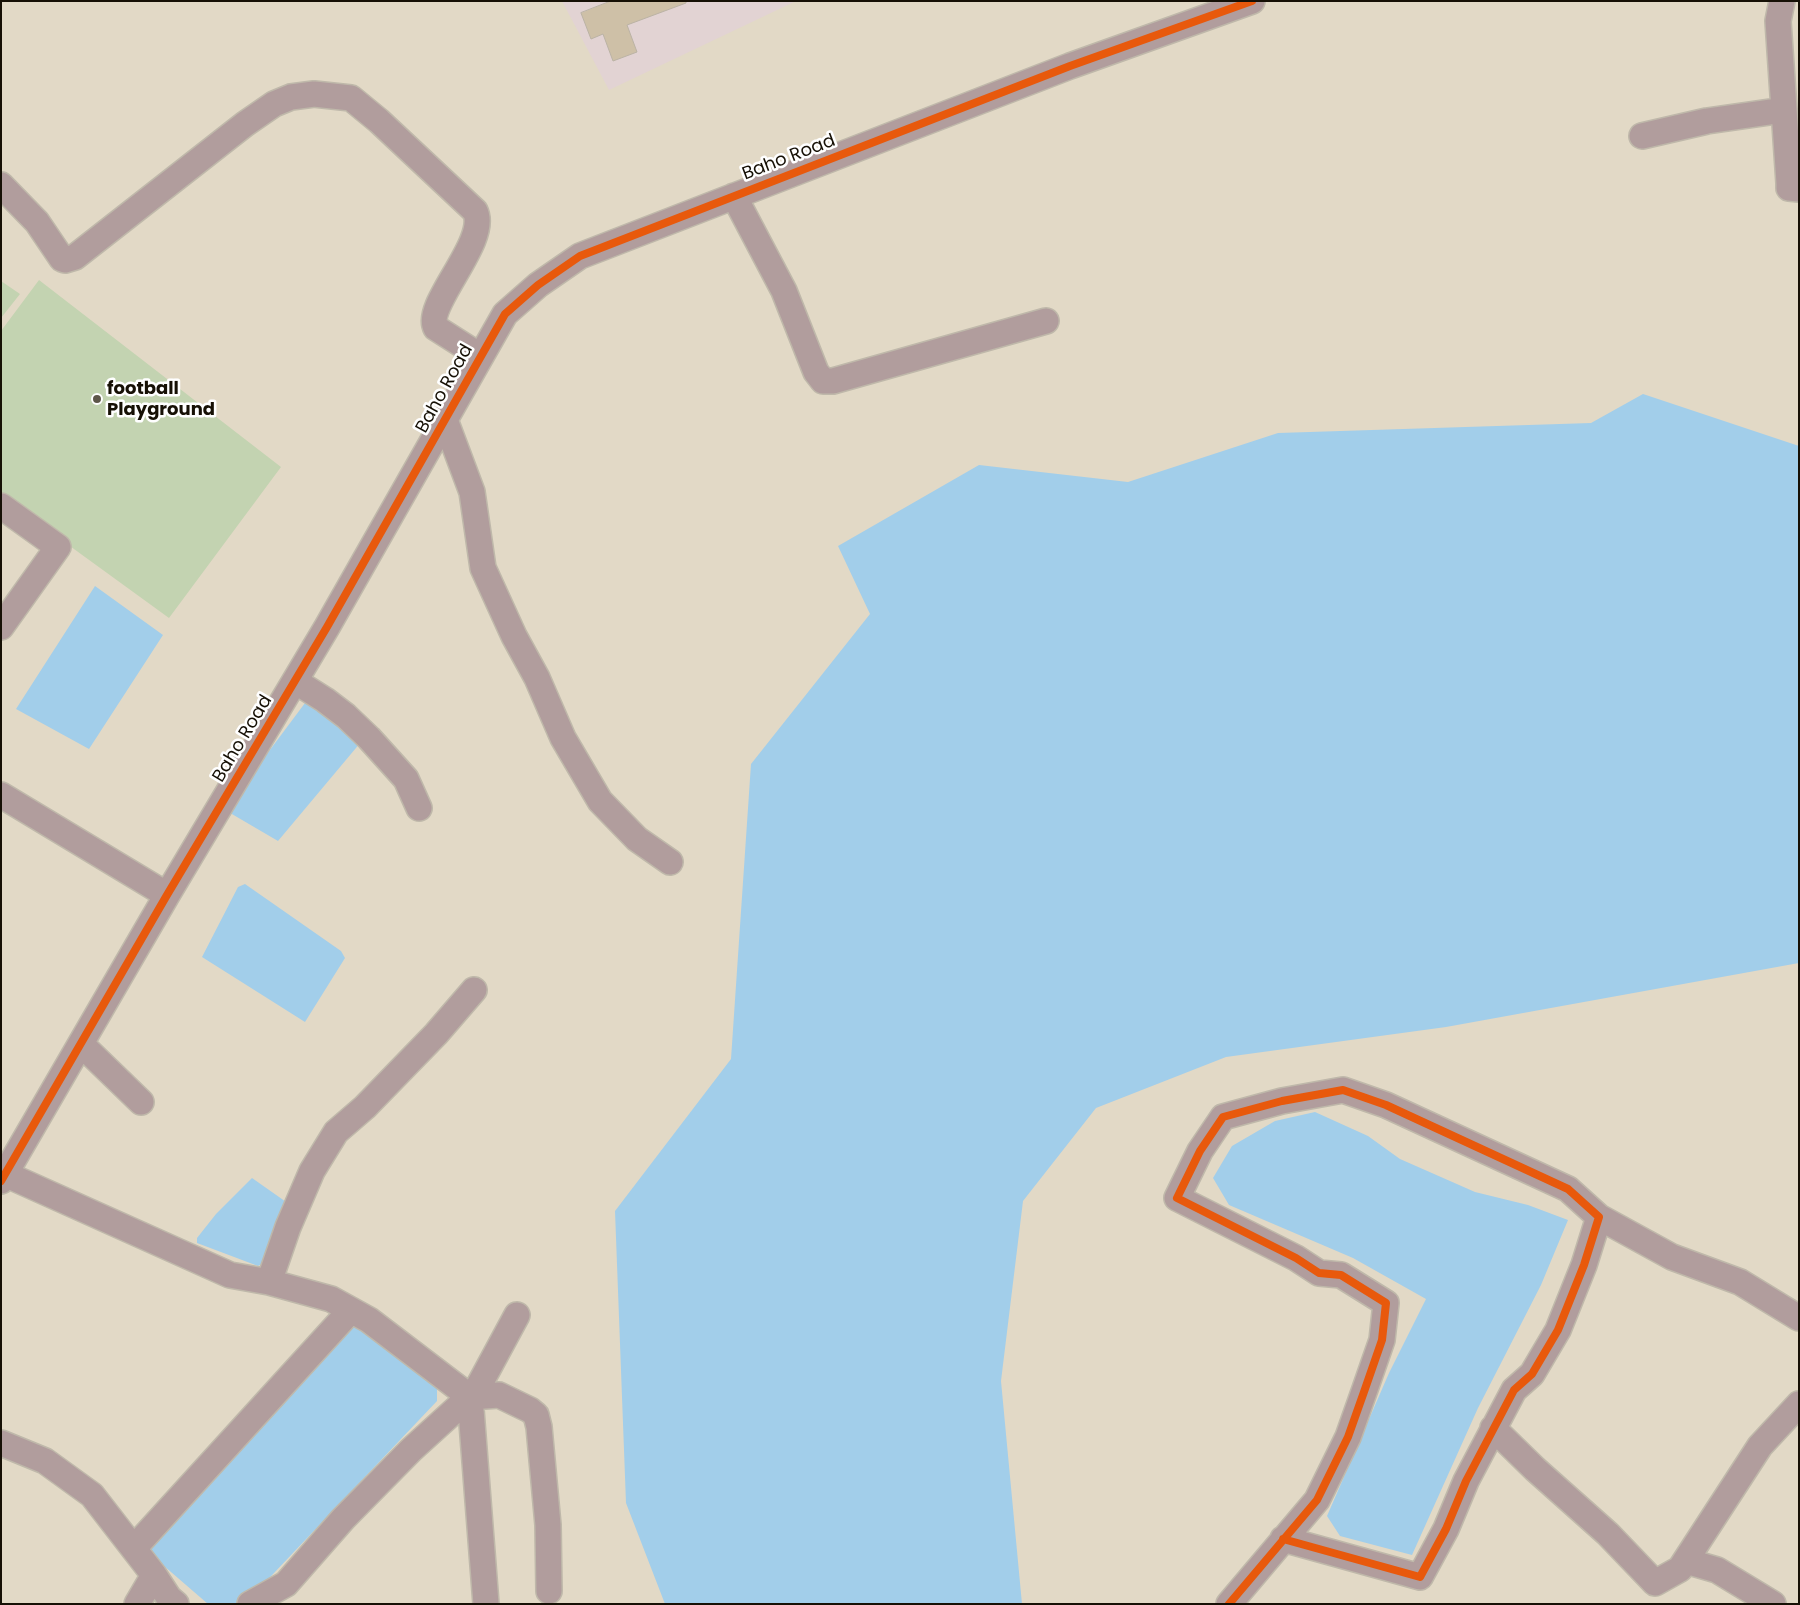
<!DOCTYPE html>
<style>
body{margin:0}
#map{position:relative;width:1800px;height:1605px;overflow:hidden;background:#e2d9c6;font-family:Poppins,sans-serif}
canvas{display:block}
.frame{position:absolute;inset:0;border:2px solid #161005;pointer-events:none}
</style>
<div id="map">
<canvas width="1800" height="1605"></canvas>
<div class="frame"></div>
</div>
<script>
const c = document.querySelector('canvas').getContext('2d');
c.lineJoin = 'round';
function paint(path, color) { c.fillStyle = color; c.fill(path, 'evenodd'); }
function strokePath(path, color, width, dash) { c.strokeStyle = color; c.lineWidth = width; c.lineCap = dash ? 'butt' : 'round'; c.setLineDash(dash || []); c.stroke(path); }
function drawText(font, color, halo, rows, align = 'center') {
  c.font = font + ' Poppins,sans-serif'; c.lineWidth = 5; c.setLineDash([]); c.textBaseline = 'middle'; c.strokeStyle = halo; c.fillStyle = color; for (const [text, x, y, turn = 0] of rows) {
    c.save(); c.translate(x, y); c.rotate((+turn || 0) * Math.PI / 180); c.textAlign = isNaN(turn) ? turn : align; if (halo) c.strokeText(text, 0, 0); c.fillText(text, 0, 0); c.restore();
  }
}
paint(new Path2D(`
 M562 1H796L609 90Z`), '#e2d3d3');
paint(new Path2D(`
 M39 280 281 467 169 618 1 496V331Z
 M1 281 20 294 1 318Z`), '#c3d3b1');
paint(new Path2D(`
 M1643 394 1799 446V963L1446 1027 1226 1057 1096 1108 1023 1201 1001 1381 1022 1604H665L626 1503 615 1211 731 1059 751 764 870 614 838 546 979 465 1128 482 1278 433 1591 423Z
 M95 586 163 635 89 749 16 709Z
 M308 699 361 742 278 841 225 810Z
 M245 884 341 951 345 958 305 1022 202 957 238 887Z
 M1315 1112 1368 1136 1400 1159 1475 1192 1528 1205 1568 1220 1541 1285 1478 1408 1412 1555 1340 1536 1327 1516 1389 1373 1426 1299 1353 1258 1229 1205 1213 1178 1232 1146 1275 1121Z
 M252 1178 289 1204 267 1261 258 1266 197 1243V1238L216 1214Z
 M357 1320H369L437 1388V1401L256 1592 241 1604H208L149 1553 156 1538Z`), '#a2ceea');
const building = new Path2D(`
 M611 1H686V3L627 25 637 52 613 61 603 34 591 39 581 13Z`);
paint(building, '#cec0a7');
strokePath(building, '#bbb3a5', 1);
const minor = new Path2D(`
 M1782 1 1778 21 1789 183V188L1799 189
 M1642 136 1707 121 1784 110
 M1 185 37 222 62 259 65 260 75 257 245 124 274 104 291 97 314 94 351 98 379 121 475 211C490 241 423 305 436 328L480 356
 M734 196 784 291 816 372 823 381H833L1046 321
 M445 420 472 492 483 568 514 636 537 678 563 738 600 801 637 839 670 862
 M1 506 58 547 1 627
 M295 681 325 700 346 716 369 738 406 779 419 808
 M1 795 167 895
 M81 1044 141 1102
 M5 1174 230 1275 269 1282 288 1227 312 1171 336 1132 365 1107 436 1034 474 990
 M1 1181 167 895 327 627 505 314 538 285 580 256 1070 66 1252 1
 M1599 1217 1672 1257 1740 1282 1799 1318
 M269 1282 331 1299 369 1320 470 1397 499 1395 530 1410 536 1415 539 1427 548 1525 549 1591
 M470 1397 486 1604
 M1493 1428 1535 1469 1608 1534 1655 1583 1680 1569 1760 1446 1799 1404
 M1 1443 45 1461 92 1495 154 1575 169 1598 176 1604
 M134 1548 351 1310
 M1686 1561 1717 1570 1773 1604
 M137 1604 154 1575
 M250 1604 286 1584 343 1519 411 1450 476 1391 517 1315
 M1229 1604 1317 1500 1348 1437 1365 1389 1382 1340 1386 1303 1341 1275 1319 1273 1296 1258 1177 1198 1200 1151 1223 1117 1282 1101 1343 1090 1386 1105 1568 1189 1599 1217 1584 1265 1558 1330 1532 1374 1514 1390 1466 1481 1446 1529 1420 1577 1283 1539`);
strokePath(minor, '#bfb8aa', 28);
strokePath(minor, '#b19d9d', 25);
strokePath(new Path2D(`
 M1 1181 167 895 327 627 505 314 538 285 580 256 1070 66 1252 1
 M1229 1604 1317 1500 1348 1437 1365 1389 1382 1340 1386 1303 1341 1275 1319 1273 1296 1258 1177 1198 1200 1151 1223 1117 1282 1101 1343 1090 1386 1105 1568 1189 1599 1217 1584 1265 1558 1330 1532 1374 1514 1390 1466 1481 1446 1529 1420 1577 1283 1539`), '#e8590c', 8);
for (const [x, y, r, color] of [
 [97,399,5,"#5d5649"]
]) { const dot = new Path2D(); dot.arc(x, y, r, 0, 2 * Math.PI); c.fillStyle = color; c.fill(dot); strokePath(dot, '#fff', 2); }
drawText('18px', '#161005', '#fff', [
 ["Baho Road",789,158,-21],
 ["Baho Road",445,389,-61],
 ["Baho Road",243,739,-59]
]);
drawText('bold 18px', '#161005', '#fff', [
 ["football",107,389],
 ["Playground",107,410]
], 'left');
</script>
